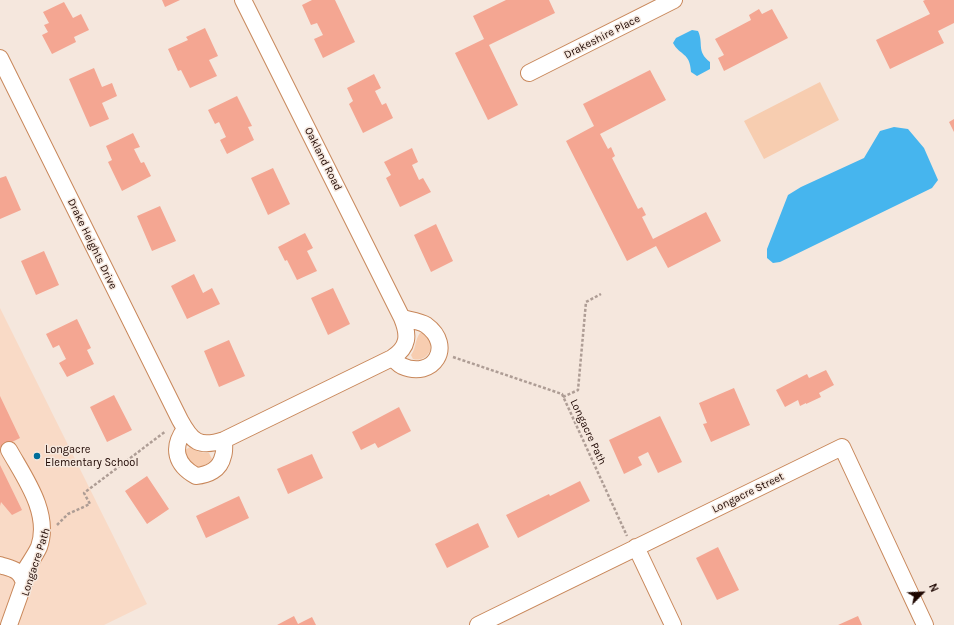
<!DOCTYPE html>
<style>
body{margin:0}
#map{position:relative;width:954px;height:625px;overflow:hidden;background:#f5e7dd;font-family:Karla,sans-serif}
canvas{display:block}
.north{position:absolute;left:902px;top:573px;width:40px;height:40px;-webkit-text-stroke:3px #f5e7dd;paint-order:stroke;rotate:66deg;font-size:11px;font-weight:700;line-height:16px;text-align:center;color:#1d0600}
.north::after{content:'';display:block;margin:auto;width:14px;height:18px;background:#1d0600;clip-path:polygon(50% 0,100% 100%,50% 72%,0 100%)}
</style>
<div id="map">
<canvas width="954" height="625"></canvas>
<div class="north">N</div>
</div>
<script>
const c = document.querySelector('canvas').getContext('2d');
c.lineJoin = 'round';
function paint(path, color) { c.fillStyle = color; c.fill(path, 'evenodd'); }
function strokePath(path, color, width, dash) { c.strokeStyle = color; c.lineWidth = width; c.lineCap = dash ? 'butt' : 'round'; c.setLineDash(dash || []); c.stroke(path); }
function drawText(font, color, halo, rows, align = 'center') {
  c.font = font + ' Karla,sans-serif'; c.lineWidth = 3; c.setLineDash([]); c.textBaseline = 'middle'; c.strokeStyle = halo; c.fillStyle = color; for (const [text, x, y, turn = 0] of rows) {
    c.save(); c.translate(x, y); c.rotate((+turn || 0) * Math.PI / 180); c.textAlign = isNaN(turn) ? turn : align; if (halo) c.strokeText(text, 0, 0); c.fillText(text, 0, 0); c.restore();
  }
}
paint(new Path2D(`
 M0 308 147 604 104 625H0Z`), '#f9dac6');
paint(new Path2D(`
 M820 82 839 120 764 159 744 121Z
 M420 333H424L431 342 430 351C426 358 420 361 413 359L411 355C416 349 415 339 420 333Z
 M190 447 199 452 209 453 212 459C208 464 198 471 192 466 189 464 187 458 185 455V450Z`), '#f7cdb0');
paint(new Path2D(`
 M692 30 698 31C704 44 696 51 710 62V69L697 76 691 72C690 52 680 56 673 43L676 38Z
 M894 127 908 129 924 148 938 180 932 188 780 262 773 263 767 258V249L788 195 801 187 864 158 880 131Z`), '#46b5ee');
paint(new Path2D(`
 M162 0H180L165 7Z
 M312 0H335L355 42 323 58 314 39 323 35 317 23 311 25 302 5Z
 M506 0H549L555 13 489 45 518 105 488 120 455 53 484 39 473 16Z
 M925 0H954V23L938 31 944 43 890 69 876 40 930 14 923 1Z
 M64 2 73 18 81 14 89 30 74 37 76 42 52 54 42 35 48 32 44 25 49 23 43 12Z
 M759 9 762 14 772 9 788 38 724 71 718 58 724 55 715 39 751 20 749 15Z
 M205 28 218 56 209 60 217 76 190 88 181 70 178 71 168 49 188 40 186 37Z
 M94 68 102 87 112 83 117 96 102 103 109 119 90 127 69 79Z
 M650 70 666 100 600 134 608 149 611 147 615 156 612 158 638 209 642 207 646 215 642 217 653 239 706 212 721 241 668 268 656 246 627 261 566 141 594 126 583 104Z
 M374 74 381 88 375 91 382 105 386 103 393 118 363 133 349 104 353 101 347 88Z
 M237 96 252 126 248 127 254 140 227 154 220 140 226 137 219 122 215 124 208 110Z
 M954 119V132L949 122Z
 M133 133 140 147 134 149 141 163 144 162 151 176 122 191 108 162 112 160 106 146Z
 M412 148 418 162 412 165 419 180 423 178 431 192 400 207 386 178 391 175 384 162Z
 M273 168 290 204 268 215 251 178Z
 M6 176 21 210 0 219V178Z
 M160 206 176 241 152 251 137 216Z
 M436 224 453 261 431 272 414 235Z
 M305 233 313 248 307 251 317 271 297 280 287 260 285 261 278 247Z
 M44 251 59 285 36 295 21 261Z
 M194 274 203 293 212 288 220 304 187 319 171 286Z
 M333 288 350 324 328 335 311 298Z
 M77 319 91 348 87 350 94 364 67 377 59 363 66 359 59 345 53 348 46 334Z
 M229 340 245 376 219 387 204 351Z
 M826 370 834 385 819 393 821 397 806 404V403L800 406 798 400 785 407 776 390 807 374 809 378Z
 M734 388 750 425 711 442 703 424 707 423 699 403Z
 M114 395 132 430 107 442 90 407Z
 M0 396 20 438 0 448Z
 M399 407 411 431 378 448 375 443 361 450 352 432Z
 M660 416 682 462 658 473 648 452 638 457 642 465 624 474 609 440Z
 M312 454 323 478 288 494 277 469Z
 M0 465 22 510 12 515 1 502 0 506Z
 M147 476 169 509 147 524 125 491Z
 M580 481 590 501 518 538 506 515 549 494 550 496Z
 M239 496 249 518 206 538 196 516Z
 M478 523 489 547 447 568 435 544Z
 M718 547 739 590 717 600 696 558Z
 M294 616 298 624 312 617 316 625H277Z
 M858 616 862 625H838Z`), '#f4a692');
const minor = new Path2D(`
 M0 58 180 420C192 442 199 448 224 440L392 358C409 347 409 335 402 318L243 0
 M529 73 674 0
 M392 358C395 360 398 364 402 366 433 380 455 346 426 325 420 321 410 320 402 318
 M185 429C171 448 176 465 196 476 208 475 220 470 223 456 225 451 224 445 224 440
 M9 450C24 477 51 513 39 547 35 556 27 566 22 576
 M636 547 673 625
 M0 565C12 569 20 569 24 583L9 625
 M478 625 842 447 925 625`);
strokePath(minor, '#c8875a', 18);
strokePath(new Path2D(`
 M453 357 562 394 627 536
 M563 397 578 390 586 302 601 294
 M57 525 68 514 90 504 84 493 166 431`), '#ae9d95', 2.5, [3, 2]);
strokePath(minor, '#fff', 16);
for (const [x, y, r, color] of [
 [37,456,4,"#006d99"]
]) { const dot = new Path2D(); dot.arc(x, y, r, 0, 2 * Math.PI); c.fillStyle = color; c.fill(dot); strokePath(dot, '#f5e7dd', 1.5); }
drawText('11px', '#1d0600', '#f5e7dd', [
 ["Drakeshire Place",602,37,-27],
 ["Oakland Road",323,159,63],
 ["Drake Heights Drive",92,244,64],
 ["Longacre Path",588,432,65],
 ["Longacre Street",748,493,-26],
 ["Longacre Path",36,562,-72]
]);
drawText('11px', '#1d0600', '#f5e7dd', [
 ["Longacre",45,450],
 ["Elementary School",45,463]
], 'left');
</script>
